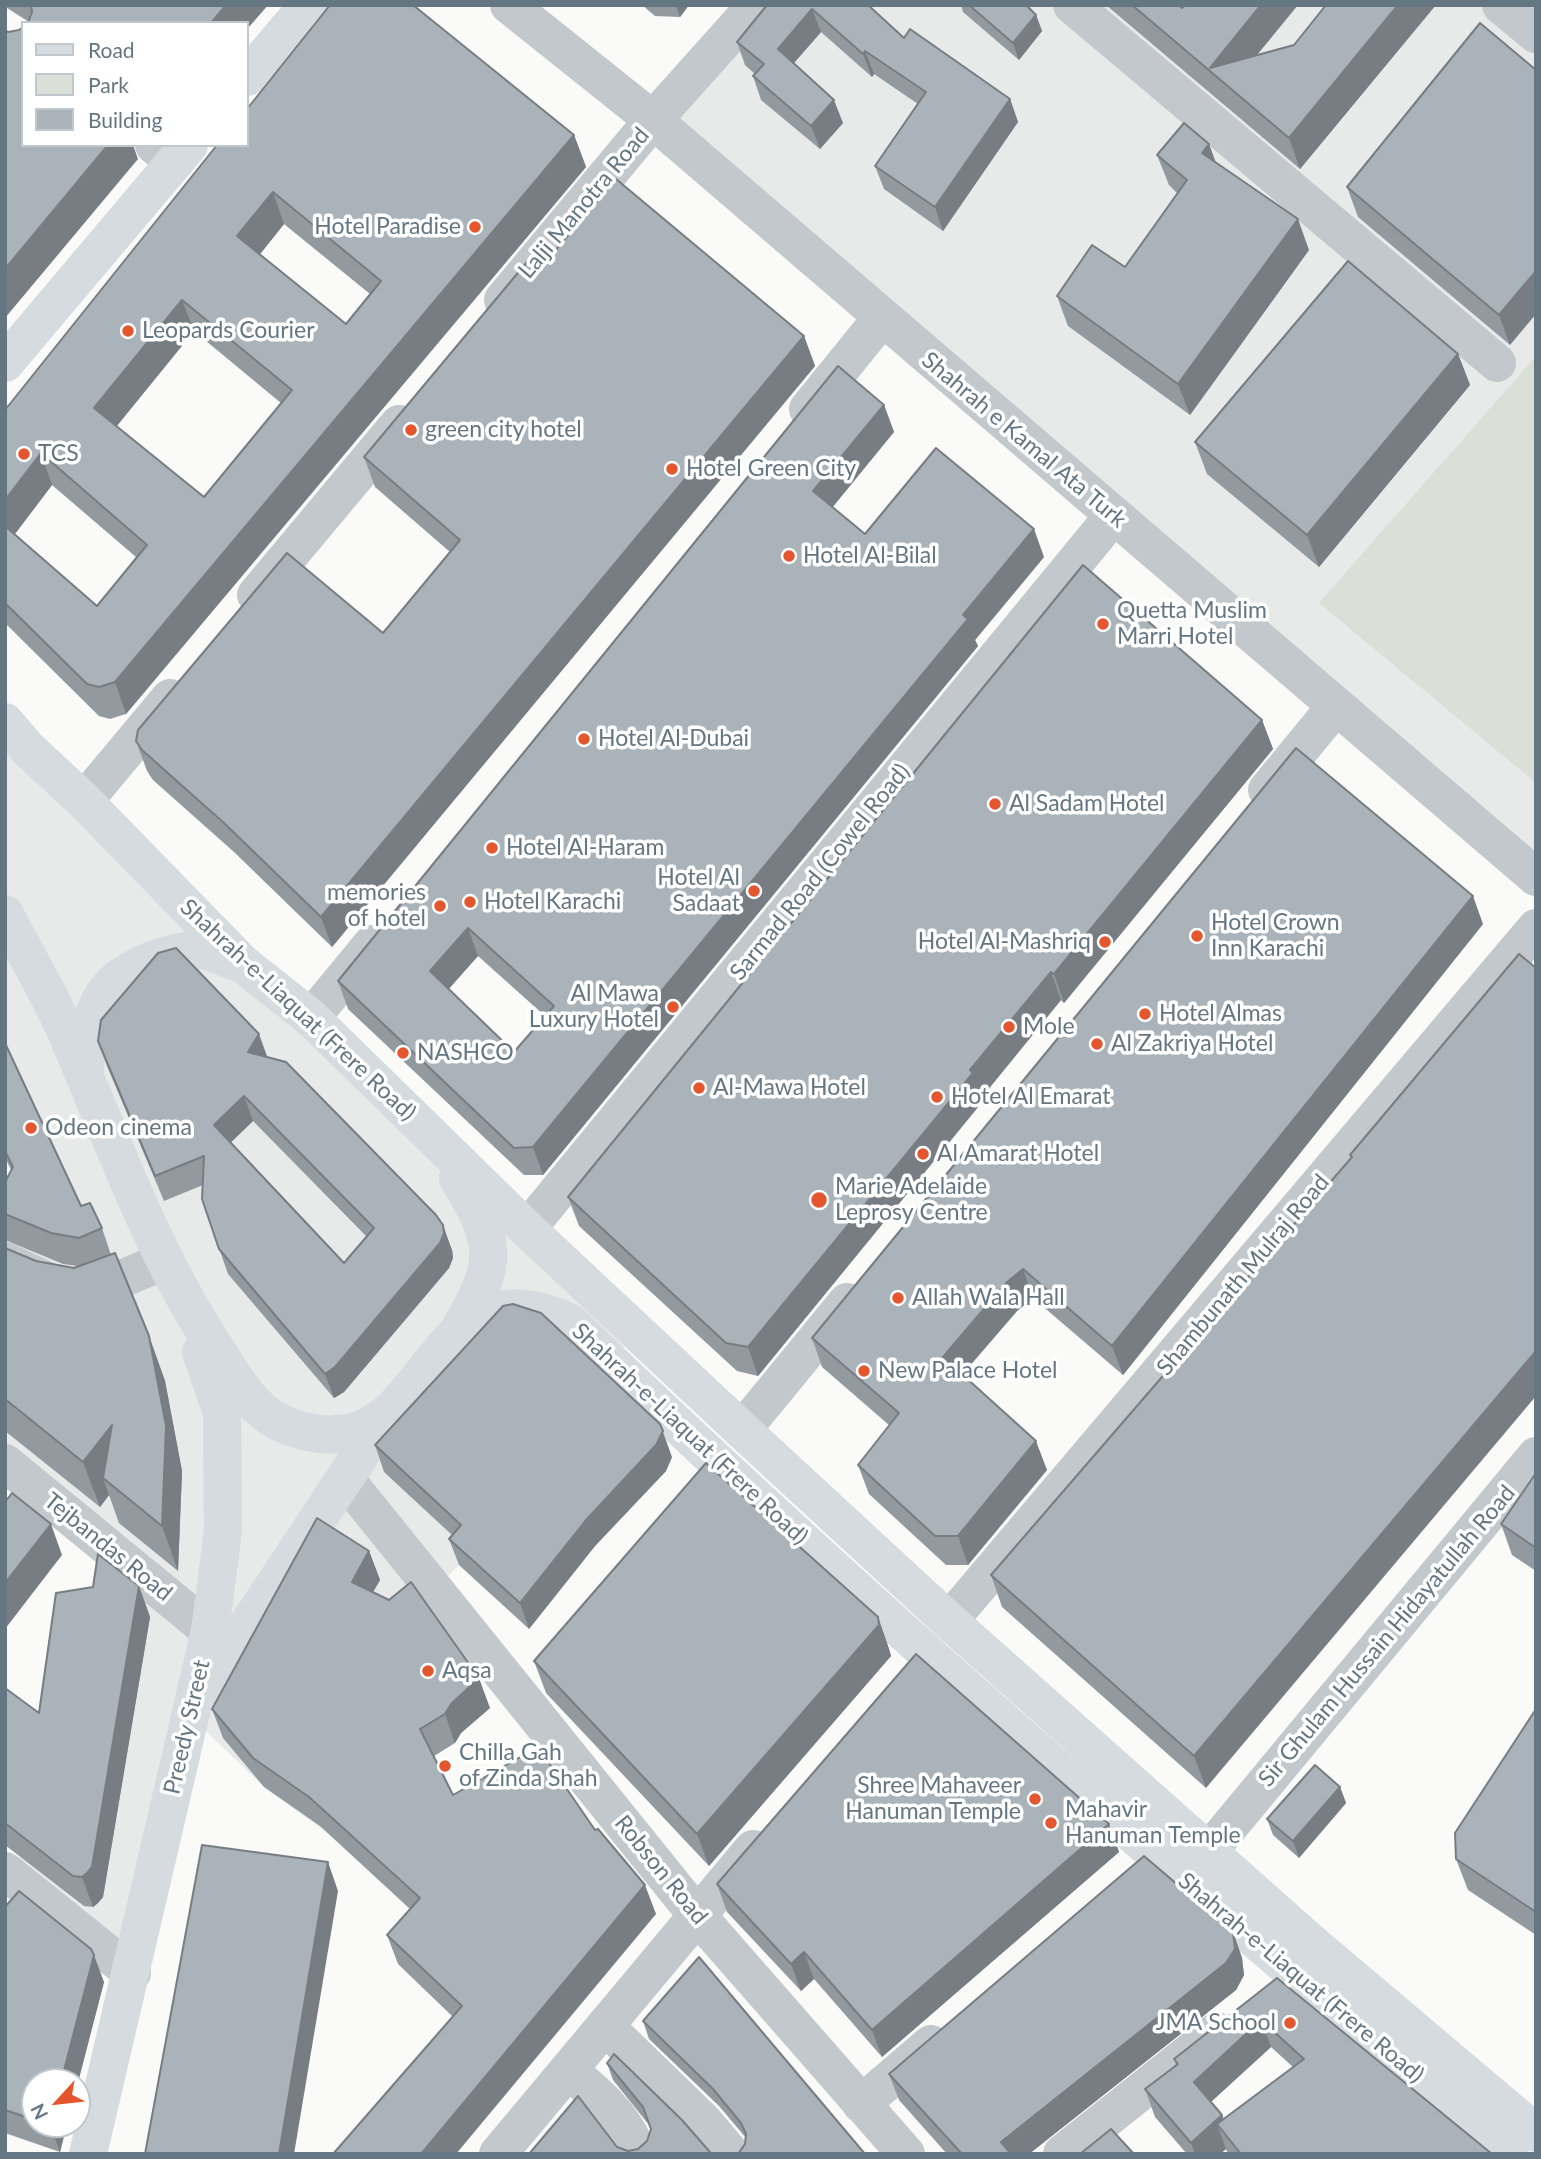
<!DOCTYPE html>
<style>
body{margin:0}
#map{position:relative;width:1541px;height:2159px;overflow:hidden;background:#fafaf8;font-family:Lato,sans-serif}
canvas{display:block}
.frame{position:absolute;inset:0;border:7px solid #657683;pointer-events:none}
.legend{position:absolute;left:21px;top:21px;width:228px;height:126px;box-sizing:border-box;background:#fff;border:2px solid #c1c8cd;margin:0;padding:9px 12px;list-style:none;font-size:21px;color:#657683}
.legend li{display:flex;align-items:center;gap:14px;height:35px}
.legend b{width:35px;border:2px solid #c1c8cd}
.north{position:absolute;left:21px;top:2068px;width:70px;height:70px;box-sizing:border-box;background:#fff;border:2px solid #c1c8cd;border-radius:50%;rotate:243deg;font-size:19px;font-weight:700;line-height:28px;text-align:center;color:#657683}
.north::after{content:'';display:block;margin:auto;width:24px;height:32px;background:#e4572e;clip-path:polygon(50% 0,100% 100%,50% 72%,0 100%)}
</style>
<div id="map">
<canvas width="1541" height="2159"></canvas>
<div class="frame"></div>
<ul class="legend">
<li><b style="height:9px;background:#d6dbdf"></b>Road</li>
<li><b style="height:19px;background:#dadfd7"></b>Park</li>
<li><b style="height:19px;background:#aab3b9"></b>Building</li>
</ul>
<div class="north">N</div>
</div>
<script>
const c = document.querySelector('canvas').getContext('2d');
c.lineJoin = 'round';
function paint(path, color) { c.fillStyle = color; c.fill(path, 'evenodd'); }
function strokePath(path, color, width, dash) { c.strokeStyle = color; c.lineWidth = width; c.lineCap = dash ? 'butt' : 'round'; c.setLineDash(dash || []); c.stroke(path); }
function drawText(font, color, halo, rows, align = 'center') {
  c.font = font + ' Lato,sans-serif'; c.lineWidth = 7; c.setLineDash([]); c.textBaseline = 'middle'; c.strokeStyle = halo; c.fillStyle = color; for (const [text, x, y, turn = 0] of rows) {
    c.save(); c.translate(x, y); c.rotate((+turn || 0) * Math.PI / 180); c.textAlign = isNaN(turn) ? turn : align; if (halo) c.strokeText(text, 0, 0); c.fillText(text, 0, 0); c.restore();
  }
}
paint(new Path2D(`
 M752 5H1536V877L652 121Z
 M5 700 311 1018 639 1333 610 1361 459 1565 389 1637 329 1834 264 1787 189 1715 132 1973 8 1874 87 1759 112 1551 5 1463V1221L24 1197 5 1157Z`), '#e8e9e9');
paint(new Path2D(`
 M1536 356V783L1319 603Z`), '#dadfd7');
strokePath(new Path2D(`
 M509 5 653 120 1536 877
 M1072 5 1497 363
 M1501 5 1536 34
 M154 145 175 162
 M503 300 653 120 756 5
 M808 409 881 319
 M256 595 399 424
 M1267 790 1336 706
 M84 801 170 698
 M311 1018 372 944
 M527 1229 1114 515
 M5 1261 56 1285 93 1291 164 1261
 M742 1430 847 1302
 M5 1463 210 1631
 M346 1480 696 1914 906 2154
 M949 1621 1536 928
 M5 1871 132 1973
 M1186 1874 1209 1851 1536 1456
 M606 2027 704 2122 731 2154
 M569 2071C596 2093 621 2114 635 2146
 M861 2104 931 2044
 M498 2154 753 1849
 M1062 2154 1217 2031`), '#c3c8cc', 38);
strokePath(new Path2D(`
 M247 77 308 5
 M5 363 189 145
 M5 722 28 749 84 801 243 964 311 1018 527 1229 742 1430 949 1621 1309 1941 1536 2133
 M5 914C26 956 52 997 70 1041 116 1149 152 1252 217 1351 234 1377 251 1408 279 1422 299 1432 318 1436 340 1434 433 1427 436 1260 569 1322 871 1612 1188 1887 1510 2154
 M84 1074C88 1048 89 1011 107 990 125 967 178 946 206 951 218 954 230 960 242 964
 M458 1178C497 1242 499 1263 460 1328
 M207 1686 386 1416
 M88 2154 210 1631 223 1531 222 1413 201 1352`), '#d6dbdf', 38);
paint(new Path2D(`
 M5 5H268L247 29V23L29 22 7 8 5 9Z
 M642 5H689L680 17 655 16Z
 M767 5H868L904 38 1010 99 1018 122 943 231 884 189 875 166 918 104 874 74 872 77 821 32 794 63 843 123 820 149 761 100 753 76 755 74 745 65 737 42Z
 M961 5H1026L1036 15 1042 31 1019 60 963 12Z
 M1106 5H1178L1258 55 1435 6 1300 169Z
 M1480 23 1510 345 1358 217 1347 187Z
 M574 135 586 167 126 714 110 719 99 716 5 623V410L217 145ZM284 224 370 294 346 324 260 254ZM194 331 281 403 204 497 117 426ZM52 485 136 557 97 606 15 534Z
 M1209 144 1216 163 1309 250 1190 415 1068 326 1057 296 1125 267 1177 193 1169 185 1157 155Z
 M543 265 804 336 815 366 332 947 234 852 153 780 147 771 136 741 383 633 450 552 375 487 364 457Z
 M1458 354 1470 385 1319 567 1207 474 1195 442Z
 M884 405 894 432 832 507 865 534 1044 557 975 640 978 646 543 1175H524L348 1009 338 981ZM478 956 545 1016 514 1052 448 989Z
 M1262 720 1273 749 1064 1003 1061 1000 982 1097 983 1101 758 1376 737 1371 579 1226 568 1197Z
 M1483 924 1123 1375 1033 1298 1017 1311 962 1375 1047 1470 968 1565H946L869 1494 858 1465 889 1425 822 1367 812 1338Z
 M1519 954 1206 1788 1002 1607 991 1575 1351 1158 1350 1155Z
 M98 1041 267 1057 452 1250 453 1258 449 1268 344 1392 334 1398 228 1274 202 1199 203 1185 164 1201 107 1066ZM253 1121 367 1237 344 1263 230 1143Z
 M5 1043 81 1206 102 1228 111 1255 149 1336 165 1381 182 1471 178 1571 119 1523 109 1495 100 1507 5 1431V1248L36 1261 74 1268 77 1266 63 1264 5 1240V1182L11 1170 5 1157Z
 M375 1445 672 1457 666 1471 595 1546 529 1629 459 1565 449 1539 452 1535 384 1472Z
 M1536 1473V1571L1512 1555 1501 1524Z
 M369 1551 380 1580 373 1592 490 1708 461 1733 455 1743 434 1756 453 1795 595 1830 656 1914 452 2016 398 1964 387 1935 410 1909 320 1826 264 1787 223 1738 212 1709Z
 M139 1586 150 1617 103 1897 98 1903 93 1907 84 1906 5 1845V1688L39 1713Z
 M878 1617 889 1649 891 1656 709 1866 546 1693 534 1661Z
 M1536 1709V1935L1468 1890 1456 1859Z
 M1340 1787 1346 1803 1299 1858 1273 1835 1267 1819Z
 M1109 1824 1119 1852 882 2057 814 1979 801 1991 727 1912 717 1884Z
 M5 1907 104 1982 77 2086V2082H35V2124H67L60 2152 5 2133Z
 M1233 1932 1242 1958 1244 1975 1236 1990 1029 2154H947L899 2100 889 2074Z
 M1277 1978 1492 2154H1228L1226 2149 1220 2154H1187L1155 2117 1145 2089 1176 2065 1174 2059ZM1271 2047 1293 2067 1224 2119 1222 2115 1211 2102Z
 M643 2021 865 2154 739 2153 745 2144 746 2138 719 2106 649 2039Z
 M607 2063 709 2151 529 2154 617 2147 628 2151 638 2149 647 2141 651 2129 649 2125 613 2080Z`), '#929a9f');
paint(new Path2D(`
 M226 5H268L247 29V23H211Z
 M676 5H689L680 17Z
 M1261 5H1298L1230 88 1210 68Z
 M1398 5 1435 6 1300 169 1289 138Z
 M812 9 821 32 786 72 778 49Z
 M1036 15 1042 31 1019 60 1013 43Z
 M865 51 874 74 872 77 863 54Z
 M1010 99 1018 122 943 231 935 207Z
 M834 100 843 123 820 149 811 126Z
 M574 135 586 167 126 714 115 682Z
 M1209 144 1220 175 1202 153Z
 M108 145H133L138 159 5 318V269Z
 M273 192 284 224 249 268 237 236Z
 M1298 219 1309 250 1190 415 1178 384Z
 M1536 271V314L1510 345 1499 315Z
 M182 300 194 331 106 439 94 408Z
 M804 336 815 366 332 947 321 917Z
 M1458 354 1470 385 1319 567 1307 535Z
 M884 405 894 432 823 519 813 491Z
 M41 453 52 485 5 547V500Z
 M1034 529 1044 557 975 640 978 646 543 1175 533 1147 963 615Z
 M1262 720 1273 749 1064 1003 1054 974Z
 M1473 896 1483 924 1123 1375 1112 1346Z
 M468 928 478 956 440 999 430 971Z
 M1051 972 1061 1000 982 1097 983 1101 758 1376 748 1347 970 1070Z
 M259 1034 268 1059 248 1052Z
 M244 1096 253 1121 223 1150 214 1125Z
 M443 1225 452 1250 453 1258 449 1268 344 1392 334 1398 325 1374Z
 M1023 1269 1033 1298 1017 1311 953 1385 943 1357 1006 1283Z
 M149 1336 165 1381 182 1471 178 1571 162 1526Z
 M1536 1351V1396L1206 1788 1194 1756Z
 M660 1424 672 1457 666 1471 595 1546 529 1629 520 1603Z
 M112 1425 103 1478 109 1495 100 1507 83 1462Z
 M1036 1441 1047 1470 968 1565 958 1536Z
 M51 1524 62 1555 5 1629V1583Z
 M369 1551 380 1580 362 1611 352 1582Z
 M139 1586 150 1617 103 1897 98 1903 93 1907 82 1877Z
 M878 1617 889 1649 891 1656 709 1866 697 1834Z
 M479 1678 490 1708 461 1733 455 1743 445 1714 451 1704Z
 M1340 1787 1346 1803 1299 1858 1293 1841Z
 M1109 1824 1119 1852 882 2057 872 2030Z
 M328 1862 338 1891 294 2154H279Z
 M645 1885 656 1914 456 2154H421Z
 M1233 1932 1242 1958 1244 1975 1236 1990 1029 2154H1006L1001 2142Z
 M804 1952 814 1979 801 1991 791 1964Z
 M94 1955 104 1982 77 2086V2082H61Z
 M1261 2020 1271 2047 1203 2109 1194 2082Z
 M1222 2115 1232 2143 1217 2124 1226 2149 1220 2154H1195L1191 2143Z
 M51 2124H67L60 2152 50 2125Z`), '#777d82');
const building = new Path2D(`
 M31 5H226L211 23H28L32 12Z
 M330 5H413L574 135 115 682 99 687 87 684 5 603V526L97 606 147 545 41 453 5 500V410L217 145H247V109ZM273 192 381 281 346 324 237 236ZM182 300 292 390 204 497 94 408Z
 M767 5H868L904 38 910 29 1010 99 935 207 875 166 926 92 865 51 863 54 812 9 778 49 834 100 811 126 753 76 764 64 737 42Z
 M969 5H1026L1036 15 1013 43Z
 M1132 5H1178L1182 8 1185 5H1261L1210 68 1294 45 1326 5H1398L1289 138Z
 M1480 23 1536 70V271L1499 315 1347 187Z
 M23 27V145H108L5 269V30L8 32 19 30Z
 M1184 123 1209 144 1202 153 1298 219 1178 384 1057 296 1092 245 1125 267 1187 180 1157 155Z
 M616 179 804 336 321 917 224 823 142 750 136 741 138 730 287 553 383 633 460 540 364 457 532 256 543 265Z
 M1348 261 1458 354 1307 535 1195 442Z
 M838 366 884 405 813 491 865 534 936 448 1034 529 963 615 968 619 533 1147 514 1148 338 981ZM468 928 554 1006 514 1052 430 971Z
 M1083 565 1262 720 1054 974 1051 972 970 1070 973 1073 748 1347 726 1343 568 1197Z
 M1296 748 1473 896 1112 1346 1023 1269 1006 1283 943 1357 1036 1441 958 1536H935L858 1465 899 1413 812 1338Z
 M176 948 259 1034 248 1052 286 1062 436 1215 443 1225 444 1233 440 1243 335 1367 325 1374 219 1249 202 1199 204 1156 155 1176 98 1041 101 1020 158 953ZM244 1096 374 1228 344 1263 214 1125Z
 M1519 954 1536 968V1351L1194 1756 991 1575 1352 1157 1350 1155Z
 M5 1043 81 1206 90 1203 102 1228 79 1238 51 1233 5 1214V1182L13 1167 5 1151Z
 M5 1248 36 1261 74 1268 115 1253 149 1336 166 1426 162 1526 103 1478 112 1425 83 1462 5 1399Z
 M513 1304 541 1313 660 1424 663 1431 656 1445 586 1520 520 1603 449 1539 461 1525 375 1445 503 1306Z
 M706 1463 878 1617 879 1625 697 1834 534 1661Z
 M1536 1473V1548L1501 1524Z
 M12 1493 51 1524 5 1583V1502Z
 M317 1518 369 1551 352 1582 389 1600 411 1582 479 1678 451 1704 445 1714 420 1729 453 1795 538 1747 595 1830 598 1829 645 1885 421 2154H333L462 2006 387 1935 420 1898 309 1797 253 1758 212 1709Z
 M98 1554 139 1586 92 1867 87 1873 82 1877 73 1876 5 1823V1688L39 1713 56 1593 93 1587Z
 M916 1654 1109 1824 872 2030 804 1952 791 1964 717 1884Z
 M1536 1709V1912L1456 1859 1455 1833Z
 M1315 1765 1340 1787 1293 1841 1267 1819Z
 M202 1845 328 1862 279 2154H145Z
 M1144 1856 1233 1932 1235 1949 1226 1963 1001 2142 1011 2154H962L889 2074Z
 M19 1891 91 1949 94 1955 61 2082H35V2120L5 2110V1907Z
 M699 1957 865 2154H738L745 2144 746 2134 741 2123 713 2089 643 2021Z
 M1277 1978 1492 2154H1241L1217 2124 1304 2059 1261 2020 1194 2082 1222 2115 1191 2143 1145 2089 1178 2064 1174 2059Z
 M614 2054 682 2120 709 2151 712 2154H529L578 2096 617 2147 628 2151 638 2149 647 2141 651 2129 643 2107 607 2063Z
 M1111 2129 1134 2154H1080Z`);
paint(building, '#aab3b9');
strokePath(building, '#777d82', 2);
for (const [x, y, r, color] of [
 [475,227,7,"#e4572e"],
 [128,331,7,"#e4572e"],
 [411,430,7,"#e4572e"],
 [24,454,7,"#e4572e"],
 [672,469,7,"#e4572e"],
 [789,556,7,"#e4572e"],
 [1103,624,7,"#e4572e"],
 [584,739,7,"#e4572e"],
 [995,804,7,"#e4572e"],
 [492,848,7,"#e4572e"],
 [754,891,7,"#e4572e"],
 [470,902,7,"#e4572e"],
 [440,906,7,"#e4572e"],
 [1197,936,7,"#e4572e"],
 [1105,942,7,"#e4572e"],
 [673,1007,7,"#e4572e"],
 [1145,1014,7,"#e4572e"],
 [1009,1027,7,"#e4572e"],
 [1097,1044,7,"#e4572e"],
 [403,1053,7,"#e4572e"],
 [699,1088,7,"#e4572e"],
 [937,1097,7,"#e4572e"],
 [31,1128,7,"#e4572e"],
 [923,1154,7,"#e4572e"],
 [819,1200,9,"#e4572e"],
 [898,1298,7,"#e4572e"],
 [864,1371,7,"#e4572e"],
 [428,1671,7,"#e4572e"],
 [445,1766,7,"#e4572e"],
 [1035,1799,7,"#e4572e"],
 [1051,1823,7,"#e4572e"],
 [1290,2023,7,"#e4572e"]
]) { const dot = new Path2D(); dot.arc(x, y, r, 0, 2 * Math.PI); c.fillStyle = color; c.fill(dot); strokePath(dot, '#fff', 2.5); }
drawText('23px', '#657683', '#fff', [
 ["Lalji Manotra Road",584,203,-50],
 ["Shahrah e Kamal Ata Turk",1024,440,40],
 ["Sarmad Road (Cowel Road)",820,872,-51],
 ["Shahrah-e-Liaquat (Frere Road)",298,1010,43],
 ["Shambunath Mulraj Road",1243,1275,-50],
 ["Shahrah-e-Liaquat (Frere Road)",690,1434,43],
 ["Tejbandas Road",108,1547,39],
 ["Sir Ghulam Hussain Hidayatullah Road",1387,1636,-50],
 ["Preedy Street",187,1727,-77],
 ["Robson Road",661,1870,51],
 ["Shahrah-e-Liaquat (Frere Road)",1301,1978,40]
]);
drawText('23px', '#657683', '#fff', [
 ["Hotel Paradise",461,227,"right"],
 ["Leopards Courier",142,331],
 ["green city hotel",425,430],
 ["TCS",38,454],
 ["Hotel Green City",686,469],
 ["Hotel Al-Bilal",803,556],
 ["Quetta Muslim",1117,611],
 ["Marri Hotel",1117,637],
 ["Hotel Al-Dubai",598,739],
 ["Al Sadam Hotel",1009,804],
 ["Hotel Al-Haram",506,848],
 ["Hotel Al",740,878,"right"],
 ["Sadaat",740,904,"right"],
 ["memories",426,893,"right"],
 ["of hotel",426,919,"right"],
 ["Hotel Karachi",484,902],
 ["Hotel Crown",1211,923],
 ["Inn Karachi",1211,949],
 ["Hotel Al-Mashriq",1091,942,"right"],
 ["Al Mawa",659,994,"right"],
 ["Luxury Hotel",659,1020,"right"],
 ["Hotel Almas",1159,1014],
 ["Mole",1023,1027],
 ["Al Zakriya Hotel",1111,1044],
 ["NASHCO",417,1053],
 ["Al-Mawa Hotel",713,1088],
 ["Hotel Al Emarat",951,1097],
 ["Odeon cinema",45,1128],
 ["Al Amarat Hotel",937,1154],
 ["Marie Adelaide",835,1187],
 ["Leprosy Centre",835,1213],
 ["Allah Wala Hall",912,1298],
 ["New Palace Hotel",878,1371],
 ["Aqsa",442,1671],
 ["Chilla Gah",459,1753],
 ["of Zinda Shah",459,1779],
 ["Shree Mahaveer",1021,1786,"right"],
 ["Hanuman Temple",1021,1812,"right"],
 ["Mahavir",1065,1810],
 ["Hanuman Temple",1065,1836],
 ["JMA School",1276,2023,"right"]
], 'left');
</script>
